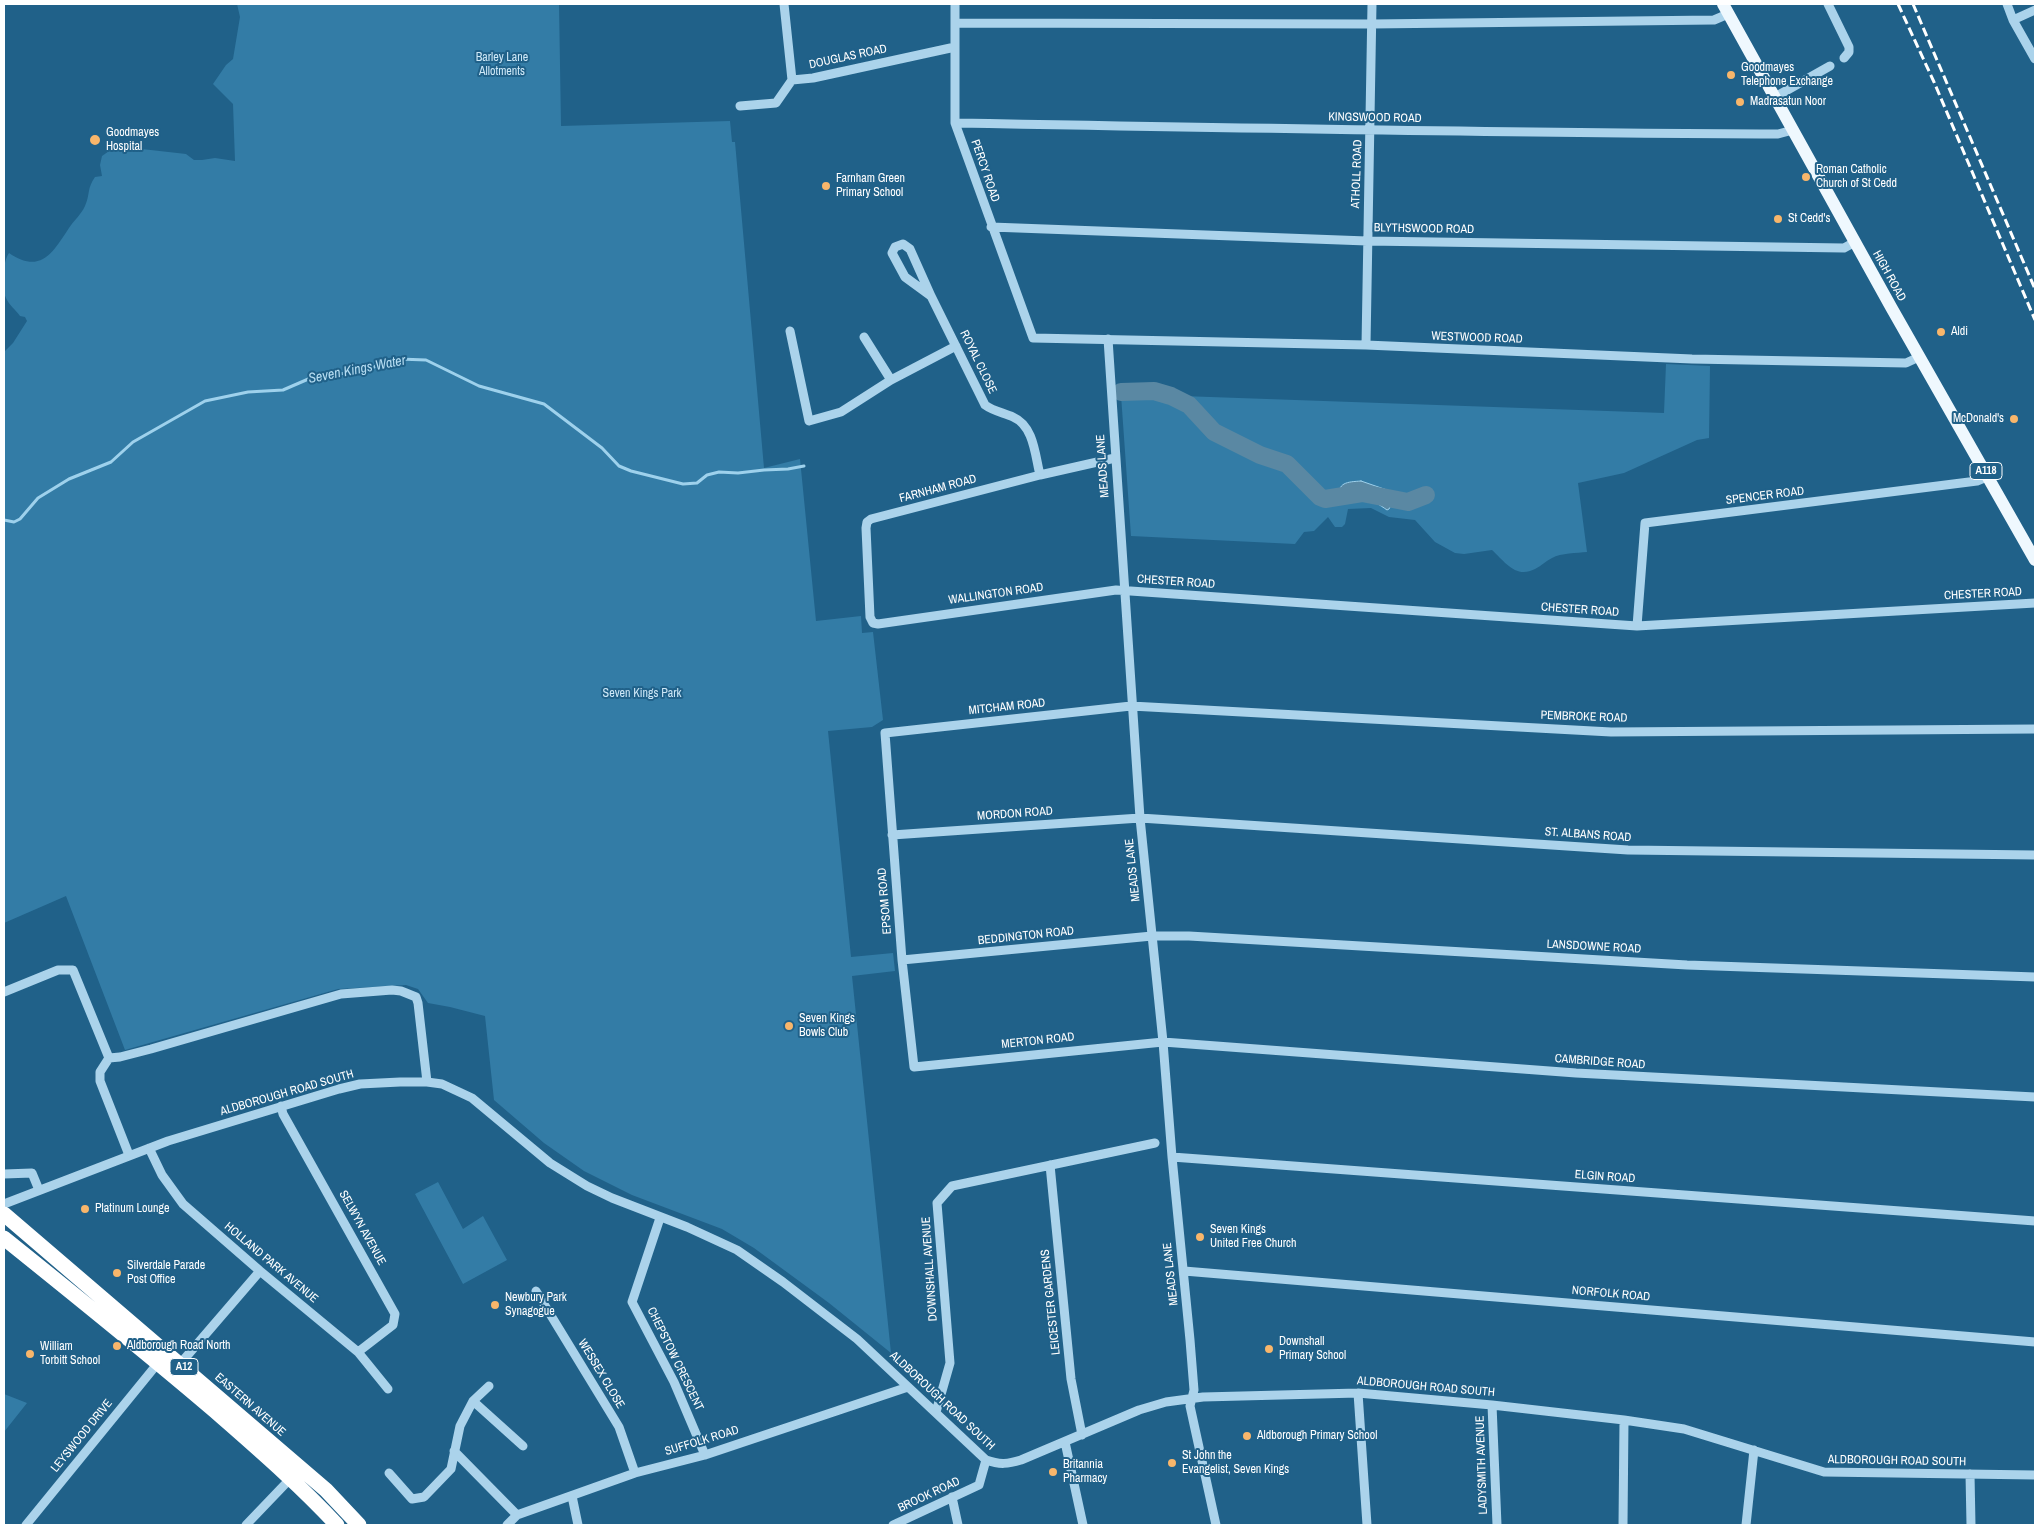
<!DOCTYPE html>
<style>
body{margin:0}
#map{position:relative;width:2039px;height:1529px;overflow:hidden;background:#206189;font-family:"Archivo Narrow",sans-serif}
canvas{display:block}
.frame{position:absolute;inset:0;border:5px solid #fff;pointer-events:none}
</style>
<div id="map">
<canvas width="2039" height="1529"></canvas>
<div class="frame"></div>
</div>
<script>
const c = document.querySelector('canvas').getContext('2d');
c.lineJoin = 'round';
function paint(path, color) { c.fillStyle = color; c.fill(path, 'evenodd'); }
function strokePath(path, color, width, dash) { c.strokeStyle = color; c.lineWidth = width; c.lineCap = dash ? 'butt' : 'round'; c.setLineDash(dash || []); c.stroke(path); }
function drawText(font, color, halo, rows, align = 'center') {
  c.font = font + ' "Archivo Narrow",sans-serif'; c.lineWidth = 4; c.setLineDash([]); c.textBaseline = 'middle'; c.strokeStyle = halo; c.fillStyle = color; for (const [text, x, y, turn = 0] of rows) {
    c.save(); c.translate(x, y); c.rotate((+turn || 0) * Math.PI / 180); c.textAlign = isNaN(turn) ? turn : align; if (halo) c.strokeText(text, 0, 0); c.fillText(text, 0, 0); c.restore();
  }
}
paint(new Path2D(`
 M237 4H559L561 126 730 121 732 142H735L764 468 800 459 816 621 861 616 862 633 873 632 883 720 872 727 828 731 851 957 893 953 895 971 852 976 891 1353 829 1303 754 1248 722 1229 632 1195 584 1171 544 1143 494 1100 485 1016 450 1007 428 1003 418 989 406 985 338 989 125 1050 66 896 4 923V352L13 343 27 321 25 317 20 316C16 310 9 305 6 298 1 287 3 261 9 253 41 275 53 252 69 228 74 220 81 215 85 206 90 195 87 188 95 177L102 176 100 165 102 156 112 149 124 147 186 154 194 160H202L215 158 235 161 233 104 213 84 226 65 233 59 240 17Z
 M1666 364 1710 366 1709 438 1697 440 1624 473 1578 483 1587 552C1577 553 1561 553 1552 558 1546 561 1541 566 1535 569 1516 579 1505 562 1492 550L1464 554 1455 553 1435 542 1415 520 1389 517 1371 508 1348 509 1345 524 1342 527H1335L1328 517 1314 531 1304 532 1295 544 1131 536 1121 395 1175 394 1182 396 1664 413Z
 M438 1182 463 1229 483 1216 507 1260 463 1284 415 1194Z
 M4 1394 27 1403 4 1432Z`), '#337ca6');
const water = new Path2D(`
 M1361 481 1387 490 1391 505 1389 509 1387 510C1380 505 1372 500 1364 499 1355 498 1347 502 1339 499 1337 482 1347 482 1361 481Z`);
paint(water, '#5a88a3');
strokePath(water, '#9ed1ec', 1);
strokePath(new Path2D(`
 M4 520 14 522 20 519 38 498 69 479 111 462 133 442 205 401 248 392 283 390 313 377 364 371 386 362 399 359 426 360 479 386 544 404 602 448 619 466 631 471 683 484 697 483 707 475 719 472 738 473 764 470 788 469 804 466`), '#9ed1ec', 3);
strokePath(new Path2D(`
 M1121 392 1154 391 1171 396 1189 405 1214 432 1260 455 1287 464 1320 497 1325 499 1362 493 1408 502 1426 495`), '#5a88a3', 18);
strokePath(new Path2D(`
 M784 4 792 80 813 78 955 47
 M955 4V123L1033 338 1366 345 1692 359 1906 363 1919 357
 M1828 4 1849 47V52L1844 58
 M2007 4 2013 20 2035 59
 M2013 20 2035 10
 M955 23 1372 24 1714 20 1728 14
 M1775 97 1830 66
 M740 106 776 103 792 80
 M955 123C1229 128 1504 133 1778 134L1793 130
 M991 227 1367 241 1844 248 1855 242
 M931 296 905 277 892 253 895 247 903 244 910 249 931 296 985 405C993 411 1004 413 1013 417 1034 426 1035 455 1040 475
 M790 331 809 421 841 412 891 380 956 346
 M864 337 891 380
 M1108 339 1140 818 1163 1042 1172 1157 1190 1340 1194 1390 1190 1406 1216 1525
 M1366 345 1372 4
 M1115 458 1040 475 871 519 867 522 866 528 870 617 873 623 878 624 1116 590 1637 626 2035 603
 M1637 626 1645 523 1977 481 1989 476
 M2035 729 1611 732 1131 706 885 733 902 960 914 1067 1163 1042 1576 1073 2035 1097
 M892 835 1140 818 1628 850 2035 855
 M902 960 1152 936H1189L1687 965 2035 977
 M4 992 58 970H73L109 1058
 M109 1058 120 1057 151 1049 341 994 392 990 401 991 416 997 418 1003 427 1082
 M109 1058 100 1072V1081L129 1155
 M281 1106 283 1114 395 1314 393 1325 358 1352
 M149 1148 162 1175 183 1204 260 1271 358 1352 388 1389
 M1172 1157 2035 1221
 M1050 1165 1071 1379 1082 1435
 M4 1174 32 1173 39 1190
 M4 1204 168 1141 339 1089 360 1084 400 1082H427L442 1084 472 1098 550 1163 587 1186 612 1198 687 1227 737 1250 783 1282 857 1339 986 1460C1000 1465 1008 1464 1021 1460L1139 1410 1166 1402 1203 1397 1358 1393 1492 1405 1624 1420 1684 1429 1824 1472 2035 1475
 M660 1218 632 1302 674 1382 705 1455
 M1184 1271 2035 1342
 M536 1291 619 1427 635 1473
 M180 1364 260 1271
 M1358 1393 1367 1525
 M473 1401 523 1446
 M1492 1405 1497 1525
 M936 1412 950 1363 937 1203 952 1186 1155 1143
 M1065 1442 1083 1525
 M454 1451 517 1515
 M389 1473 412 1499 424 1497 451 1469 460 1426 473 1401 489 1386
 M1970 1474 1971 1525
 M572 1496 578 1525
 M952 1497 958 1525
 M26 1525 158 1363
 M246 1525 291 1478
 M507 1525 517 1515 635 1473 705 1455 908 1387
 M893 1525 979 1485 986 1460
 M1623 1525 1624 1420
 M1746 1525 1754 1450`), '#abd3eb', 9);
strokePath(new Path2D(`
 M1723 4 1891 307 2035 560`), '#eff8fe', 12);
strokePath(new Path2D(`
 M4 1214 326 1490 359 1525
 M4 1238C75 1295 146 1352 215 1411 257 1448 299 1484 337 1525`), '#fff', 15);
strokePath(new Path2D(`
 M1898 4 1934 82 2035 320
 M1913 4 2035 289`), '#fff', 3, [9, 4]);
for (const [x, y, r, color] of [
 [1731,75,5,"#f8b66b"],
 [1740,102,5,"#f8b66b"],
 [95,140,6,"#f8b66b"],
 [1806,177,5,"#f8b66b"],
 [826,186,5,"#f8b66b"],
 [1778,219,5,"#f8b66b"],
 [1941,332,5,"#f8b66b"],
 [2014,419,5,"#f8b66b"],
 [789,1026,5,"#f8b66b"],
 [85,1209,5,"#f8b66b"],
 [1200,1237,5,"#f8b66b"],
 [117,1273,5,"#f8b66b"],
 [495,1305,5,"#f8b66b"],
 [117,1346,5,"#f8b66b"],
 [1269,1349,5,"#f8b66b"],
 [30,1354,5,"#f8b66b"],
 [1247,1436,5,"#f8b66b"],
 [1172,1463,5,"#f8b66b"],
 [1053,1472,5,"#f8b66b"]
]) { const dot = new Path2D(); dot.arc(x, y, r, 0, 2 * Math.PI); c.fillStyle = color; c.fill(dot); strokePath(dot, '#206189', 2); }
for (const [x, y, w] of [
 [1986,471,32],
 [184,1367,28]
]) { const box = new Path2D(); box.roundRect(x - w / 2, y - 8.5, w, 17, 4); c.fillStyle = '#206189'; c.fill(box); strokePath(box, '#fff', 1); }
drawText('bold 11px', '#fff', null, [
 ["A118",1986,471],
 ["A12",184,1367]
]);
drawText('12px', '#fff', '#206189', [
 ["DOUGLAS ROAD",848,57,-12],
 ["KINGSWOOD ROAD",1375,118,1],
 ["PERCY ROAD",985,171,71],
 ["ATHOLL ROAD",1357,174,-88],
 ["BLYTHSWOOD ROAD",1424,229,1],
 ["HIGH ROAD",1889,276,61],
 ["WESTWOOD ROAD",1477,338,2],
 ["ROYAL CLOSE",978,362,64],
 ["MEADS LANE",1103,466,-94],
 ["FARNHAM ROAD",938,489,-15],
 ["SPENCER ROAD",1765,496,-7],
 ["CHESTER ROAD",1176,582,4],
 ["WALLINGTON ROAD",996,594,-8],
 ["CHESTER ROAD",1983,594,-3],
 ["CHESTER ROAD",1580,610,4],
 ["MITCHAM ROAD",1007,707,-6],
 ["PEMBROKE ROAD",1584,717,2],
 ["MORDON ROAD",1015,814,-4],
 ["ST. ALBANS ROAD",1588,835,4],
 ["MEADS LANE",1133,870,-96],
 ["EPSOM ROAD",885,901,-95],
 ["BEDDINGTON ROAD",1026,936,-6],
 ["LANSDOWNE ROAD",1594,947,3],
 ["MERTON ROAD",1038,1041,-6],
 ["CAMBRIDGE ROAD",1600,1062,4],
 ["ALDBOROUGH ROAD SOUTH",287,1093,-16],
 ["ELGIN ROAD",1605,1177,4],
 ["SELWYN AVENUE",362,1228,61],
 ["HOLLAND PARK AVENUE",271,1263,40],
 ["DOWNSHALL AVENUE",930,1269,-94],
 ["MEADS LANE",1171,1274,-96],
 ["NORFOLK ROAD",1611,1294,5],
 ["LEICESTER GARDENS",1051,1302,-96],
 ["CHEPSTOW CRESCENT",675,1359,64],
 ["WESSEX CLOSE",601,1374,59],
 ["ALDBOROUGH ROAD SOUTH",1426,1387,5],
 ["ALDBOROUGH ROAD SOUTH",942,1401,43],
 ["EASTERN AVENUE",250,1405,41],
 ["LEYSWOOD DRIVE",82,1436,-51],
 ["SUFFOLK ROAD",702,1441,-17],
 ["ALDBOROUGH ROAD SOUTH",1897,1461,1],
 ["LADYSMITH AVENUE",1482,1465,-92],
 ["BROOK ROAD",929,1495,-25]
]);
drawText('12px', '#cfe9f8', '#206189', [
 ["Barley Lane",502,58],
 ["Allotments",502,72],
 ["Seven Kings Park",642,694]
]);
drawText('12px', '#fff', '#206189', [
 ["Goodmayes",1741,68],
 ["Telephone Exchange",1741,82],
 ["Madrasatun Noor",1750,102],
 ["Goodmayes",106,133],
 ["Hospital",106,147],
 ["Roman Catholic",1816,170],
 ["Church of St Cedd",1816,184],
 ["Farnham Green",836,179],
 ["Primary School",836,193],
 ["St Cedd's",1788,219],
 ["Aldi",1951,332],
 ["McDonald's",2004,419,"right"],
 ["Seven Kings",799,1019],
 ["Bowls Club",799,1033],
 ["Platinum Lounge",95,1209],
 ["Seven Kings",1210,1230],
 ["United Free Church",1210,1244],
 ["Silverdale Parade",127,1266],
 ["Post Office",127,1280],
 ["Newbury Park",505,1298],
 ["Synagogue",505,1312],
 ["Downshall",1279,1342],
 ["Primary School",1279,1356],
 ["Aldborough Road North",127,1346],
 ["William",40,1347],
 ["Torbitt School",40,1361],
 ["Aldborough Primary School",1257,1436],
 ["St John the",1182,1456],
 ["Evangelist, Seven Kings",1182,1470],
 ["Britannia",1063,1465],
 ["Pharmacy",1063,1479]
], 'left');
drawText('italic 14px', '#b6ddf2', '#206189', [
 ["Seven Kings Water",357,370,-11]
]);
</script>
